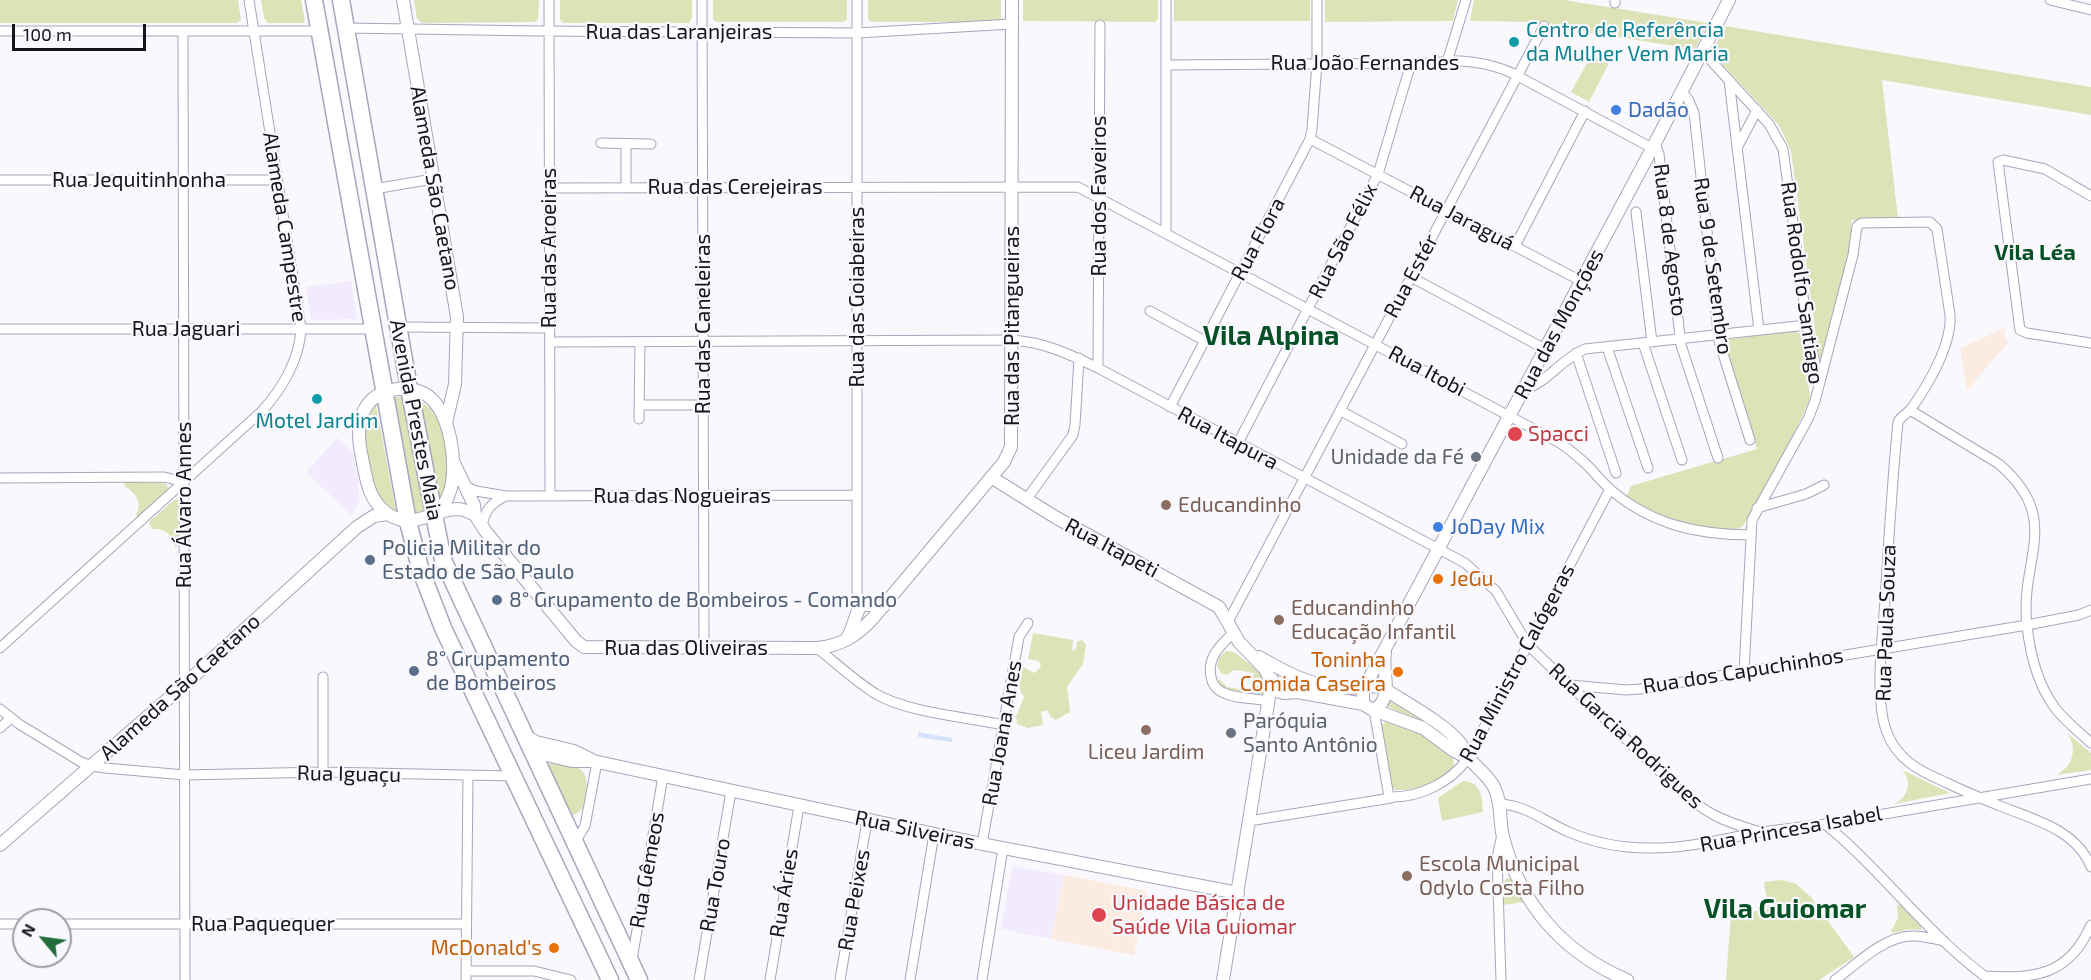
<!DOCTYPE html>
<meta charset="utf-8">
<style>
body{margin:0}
#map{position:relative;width:2091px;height:980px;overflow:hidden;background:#f9f8fd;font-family:"Exo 2",sans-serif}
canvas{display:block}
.north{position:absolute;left:12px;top:908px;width:60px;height:60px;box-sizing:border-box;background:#f9f8fd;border:2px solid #9e9da3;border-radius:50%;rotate:299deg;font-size:16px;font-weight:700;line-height:24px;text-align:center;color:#16141c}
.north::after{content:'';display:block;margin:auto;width:21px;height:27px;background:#226d3b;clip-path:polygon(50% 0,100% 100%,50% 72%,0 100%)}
.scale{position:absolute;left:12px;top:24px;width:134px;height:27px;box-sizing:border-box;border:3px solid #16141c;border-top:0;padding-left:8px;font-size:18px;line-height:21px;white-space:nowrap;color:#16141c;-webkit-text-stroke:4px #f9f8fd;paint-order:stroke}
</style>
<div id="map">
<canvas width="2091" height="980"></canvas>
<div class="north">N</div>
<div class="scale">100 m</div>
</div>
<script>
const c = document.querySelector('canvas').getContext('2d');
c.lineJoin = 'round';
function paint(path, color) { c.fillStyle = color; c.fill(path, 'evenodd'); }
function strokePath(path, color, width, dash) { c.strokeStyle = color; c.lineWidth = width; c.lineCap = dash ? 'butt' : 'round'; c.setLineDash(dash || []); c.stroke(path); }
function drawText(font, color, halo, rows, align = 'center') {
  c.font = font + ' "Exo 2",sans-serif'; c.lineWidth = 4.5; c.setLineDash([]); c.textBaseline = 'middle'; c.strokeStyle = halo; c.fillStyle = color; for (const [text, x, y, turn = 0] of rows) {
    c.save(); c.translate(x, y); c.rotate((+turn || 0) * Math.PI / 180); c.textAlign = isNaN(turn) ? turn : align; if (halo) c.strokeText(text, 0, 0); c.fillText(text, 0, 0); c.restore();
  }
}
paint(new Path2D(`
 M351 281 357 319 311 320 306 287Z
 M337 438 352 451 358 480 359 500 352 516 306 472Z
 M1012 866 1064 875 1051 939 1001 929Z`), '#f2ebfd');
paint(new Path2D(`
 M2005 328 2004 335 2008 343 1967 390 1960 348Z
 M1064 875 1147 891 1134 955 1051 939Z`), '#fcebe0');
paint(new Path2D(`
 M0 0H238L241 20 237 23H0Z
 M261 0H301L305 20 303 23H268L264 18Z
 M414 0H539L538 18 536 22 422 23 417 19Z
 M560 0H692V18L689 23H563L560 19Z
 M713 0H847V20L843 22H716L713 19Z
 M868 0H1001V19L998 22H871L868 19Z
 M1023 0H1158V19L1155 22 1023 21Z
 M1174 0H1310V21H1174Z
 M1325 0H1458L1453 21 1325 22Z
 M1474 0H1564L1708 23 1695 49 1597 34 1537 22 1470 21Z
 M1725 26 2091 87V115L1882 80 1898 218 1851 220V246L1822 358H1819L1791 151 1781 129 1776 122 1711 52 1716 51 1714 48Z
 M1592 54 1609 63 1589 102 1571 92Z
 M1794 331 1803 335 1810 399 1788 447 1743 526C1734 532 1721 530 1710 529 1679 524 1653 513 1627 496L1631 486 1757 449 1722 340Z
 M403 396 424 511 411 513 392 398Z
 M416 399C446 410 452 461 446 488 444 494 440 500 437 505Z
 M376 405 396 511C390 508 385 505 381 500 372 487 363 447 365 431 366 421 370 413 376 405Z
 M125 482 164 483 167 485 168 490 138 518 136 515C143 503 136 492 124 486Z
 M178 499 179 538 176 549C173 536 166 528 152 529L149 522 174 500Z
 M1033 633 1073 640 1072 651 1076 649 1077 642 1082 640 1086 645 1083 664 1067 687 1070 712 1056 720 1051 717 1047 710 1041 712 1043 725 1028 728 1017 724 1016 716 1024 697 1019 688 1023 667 1034 673 1041 667 1039 661 1028 659Z
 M1226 651 1234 652 1264 675 1265 680 1251 679 1255 673 1234 670 1226 675 1221 673 1217 666 1219 658Z
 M1219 679 1227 687 1255 692 1256 690 1253 686H1259L1265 691 1264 697 1225 691 1217 682Z
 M1389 700 1430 724 1457 747 1429 726 1387 706Z
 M1386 721 1419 731 1453 759 1454 765C1444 783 1415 791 1395 790L1389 783 1381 726Z
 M2067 733 2091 753V770L2056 775C2073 767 2078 749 2067 733Z
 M553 762C562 764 573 764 581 770 590 776 588 804 580 811 577 814 571 816 567 818L548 765Z
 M1902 770 1950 793 1894 804C1908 797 1913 782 1902 770Z
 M1463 781C1482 782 1482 797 1483 812L1442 821 1438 798Z
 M1507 878 1512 879 1524 902 1503 905 1502 885Z
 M1782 880 1796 884 1811 897 1854 957 1819 980H1726L1731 915 1768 909 1764 882Z
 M1900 904 1922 926 1921 930 1911 929 1892 933 1891 931 1898 918 1897 906Z`), '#dde2b7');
paint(new Path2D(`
 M918 732 952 738V742L918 737Z`), '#d4e2fc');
const street = new Path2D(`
 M549 0 550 496
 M702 0 704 647
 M1166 0V232
 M1615 0V3
 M2050 0 2091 10
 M346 28 539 31 857 33 1012 24
 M0 31H319
 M183 31 185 980
 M1703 52 1769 124 1783 149 1807 325 1819 383
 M1448 59 1466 0
 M1166 65 1437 63C1456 57 1493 64 1512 73L1652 148
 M1729 80 1759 330
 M1682 92 1688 99 1694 113 1719 341 1750 440
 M1310 139 1581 281
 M601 143 651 144
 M1655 143 1659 154 1681 345 1718 458
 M1737 148 1757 110
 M0 180H277
 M626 187V144
 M549 188 1078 187 1560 443C1569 449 1577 456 1585 463 1594 472 1602 482 1611 490 1652 525 1699 535 1751 535
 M374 189 433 179
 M2091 196 2045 169 2003 160 1998 162 2020 330 2027 333 2091 343
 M1636 212 1652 342
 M1515 246 1585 111
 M1411 277 1545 349
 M1150 311 1205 341
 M398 327 550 328
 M0 329H373
 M550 342 1012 340C1044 342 1069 354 1098 368L1465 563 1496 591 1528 645 1676 787C1706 814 1722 821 1760 832
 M1643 343 1682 460
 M1607 347 1648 468
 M1576 353 1616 473
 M1098 368 1100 25
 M1524 390C1548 382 1561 359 1585 349L1807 325
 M641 405H703
 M1170 407 1310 139 1312 129 1317 63V0
 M1910 410 1999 464C2064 520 2019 558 2027 626 2030 653 2038 685 2055 708 2065 721 2079 732 2091 743
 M1341 411 1402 444
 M639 419 640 342
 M1238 443 1378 174 1411 63
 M0 478 164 477 184 482
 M465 486 476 491 506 496 857 495
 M1026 500 1073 435 1075 425 1079 358
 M1757 508 1806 494 1824 485
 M482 526C485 510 491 503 506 496
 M857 610V0
 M1228 622 1544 26
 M1233 633C1220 646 1207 657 1211 677 1212 683 1216 689 1222 692 1234 699 1254 698 1268 701
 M0 648 262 411C282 389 300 359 301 328L249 0
 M817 648C836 663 855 681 876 694 909 713 966 717 1004 725
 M1744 671 1752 520 1808 419 1815 401 1853 255 1857 226 1862 223 1930 222 1937 229 1950 315C1952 345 1928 385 1911 409 1907 414 1901 416 1898 422 1892 481 1889 540 1885 599 1883 637 1874 695 1886 730 1896 759 1919 771 1945 782 1963 791 1981 798 2000 806 2033 819 2077 830 2091 867
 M1570 685 1626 690 1640 689 2027 625 2079 615 2091 610
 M0 709 19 724 81 762 92 766 105 768 185 775 323 772 513 776
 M1374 710 1389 797C1420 798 1451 782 1468 758L1610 489
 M0 728 11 718
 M323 772V677
 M1498 804C1525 804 1545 822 1569 832 1594 843 1622 848 1649 848 1688 849 1724 838 1762 832 1783 829 1804 827 1825 824 1914 809 2002 794 2091 779
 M1249 821 1391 798
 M1825 824C1884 872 1928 936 1990 980
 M574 844 585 826 597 762
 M982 844 1019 637 1028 623
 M0 924H24
 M60 924H466
 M632 960 663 776
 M467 971H534L571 980
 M1985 976C2034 979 2069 976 2091 925
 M466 980 468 776
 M699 980 731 791
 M770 980 799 806
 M840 980 867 821
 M910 980 934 834
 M982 980 1003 848
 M1501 980 1497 857 1502 835
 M1835 980C1857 964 1883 937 1911 936 1922 935 1933 939 1944 941`);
const secondary = new Path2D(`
 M403 0 457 317 455 384 446 423
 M453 461 474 505 475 515 486 532 576 641 584 647 817 648C841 646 858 635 874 617L1004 462 1011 447 1012 0
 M991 477 1055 517 1219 607 1239 642 1265 669 1273 686 1277 691 1284 693 1298 692 1363 704 1371 709 1423 728 1454 751 1468 758
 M433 516C440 510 446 503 449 494 459 469 451 408 425 394 416 389 408 388 398 389 362 393 355 422 361 453 366 476 367 500 388 514 414 531 431 510 457 509 464 509 469 512 475 515
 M847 638C854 629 856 606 864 605 871 604 876 608 884 606
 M1259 657C1287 673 1309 685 1341 688 1355 689 1370 683 1383 688 1404 702 1446 724 1461 744 1464 749 1466 755 1470 760 1478 768 1489 777 1494 787 1502 802 1499 821 1503 837 1520 904 1563 953 1627 980
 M1363 704V690L1655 143 1729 0
 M1374 710C1395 697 1381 673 1385 653
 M524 735 536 742 574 751 592 760
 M533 752 572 761H593L982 844 1238 893
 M0 845 184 685 357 527 374 516 388 514
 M1223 980 1272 679`);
const highway = new Path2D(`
 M314 0 408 522 421 571 443 628 610 980
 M341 0 409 388 443 560 639 980`);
strokePath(street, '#aaa4bc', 11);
strokePath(secondary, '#aaa4bc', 14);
strokePath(highway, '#aaa4bc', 19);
strokePath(street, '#fff', 9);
strokePath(secondary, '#fff', 12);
strokePath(highway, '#fff', 16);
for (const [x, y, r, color] of [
 [1514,42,6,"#0f9aa8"],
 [1616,110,6,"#3f7fe0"],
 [317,399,6,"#0f9aa8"],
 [1515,434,8,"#e0444e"],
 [1476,457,6,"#6b7280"],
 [1166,505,6,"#8d6e63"],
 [1438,527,6,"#3f7fe0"],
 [370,560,6,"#5c6f8a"],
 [1438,579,6,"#e8710a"],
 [497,600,6,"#5c6f8a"],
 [1279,620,6,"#8d6e63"],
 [414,671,6,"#5c6f8a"],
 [1398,672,6,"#e8710a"],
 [1146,730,6,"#8d6e63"],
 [1231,733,6,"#6b7280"],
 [1407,876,6,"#8d6e63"],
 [1099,915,8,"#e0444e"],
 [554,948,6,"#e8710a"]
]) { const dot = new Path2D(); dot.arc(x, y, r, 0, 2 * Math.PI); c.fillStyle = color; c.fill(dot); strokePath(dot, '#f9f8fd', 2); }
drawText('21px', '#0d838f', '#f9f8fd', [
 ["Centro de Referência",1526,30],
 ["da Mulher Vem Maria",1526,54],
 ["Motel Jardim",317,421,"center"]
], 'left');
drawText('21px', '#16141c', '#f9f8fd', [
 ["Rua das Laranjeiras",679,32],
 ["Rua João Fernandes",1365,63],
 ["Rua Jequitinhonha",139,180],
 ["Rua das Cerejeiras",735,187],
 ["Alameda São Caetano",435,188,80],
 ["Rua dos Faveiros",1099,196,-90],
 ["Rua Jaraguá",1462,218,28],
 ["Alameda Campestre",285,227,81],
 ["Rua Flora",1258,239,-62],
 ["Rua 8 de Agosto",1670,240,83],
 ["Rua São Félix",1343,241,-63],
 ["Rua das Aroeiras",549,248,-90],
 ["Rua 9 de Setembro",1713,266,82],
 ["Rua Estér",1411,276,-62],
 ["Rua Rodolfo Santiago",1802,283,82],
 ["Rua das Goiabeiras",857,297,-90],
 ["Rua das Caneleiras",703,324,-90],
 ["Rua das Monções",1559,324,-62],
 ["Rua das Pitangueiras",1012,326,-90],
 ["Rua Jaguari",186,329],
 ["Rua Itobi",1427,371,28],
 ["Avenida Prestes Maia",416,420,79],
 ["Rua Itapura",1228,438,28],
 ["Rua das Nogueiras",682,496],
 ["Rua Álvaro Annes",184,505,-90],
 ["Rua Itapeti",1112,548,28],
 ["Rua Paula Souza",1886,623,-88],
 ["Rua das Oliveiras",686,648],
 ["Rua Ministro Calógeras",1517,663,-62],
 ["Rua dos Capuchinhos",1743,671,-9],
 ["Alameda São Caetano",180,687,-42],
 ["Rua Joana Anes",1002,733,-80],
 ["Rua Garcia Rodrigues",1626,736,43],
 ["Rua Iguaçu",349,774,1],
 ["Rua Princesa Isabel",1791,829,-10],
 ["Rua Silveiras",915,830,12],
 ["Rua Gêmeos",647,870,-80],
 ["Rua Touro",715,885,-80],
 ["Rua Áries",784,893,-81],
 ["Rua Peixes",854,900,-80],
 ["Rua Paquequer",263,924]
]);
drawText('21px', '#366cbe', '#f9f8fd', [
 ["Dadão",1628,110],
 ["JoDay Mix",1450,527]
], 'left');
drawText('21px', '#be3a42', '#f9f8fd', [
 ["Spacci",1528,434],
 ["Unidade Básica de",1112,903],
 ["Saúde Vila Guiomar",1112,927]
], 'left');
drawText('21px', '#5b616d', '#f9f8fd', [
 ["Unidade da Fé",1464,457],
 ["Paróquia",1243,721,"left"],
 ["Santo Antônio",1243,745,"left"]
], 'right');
drawText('21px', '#785e54', '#f9f8fd', [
 ["Educandinho",1178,505],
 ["Educandinho",1291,608],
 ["Educação Infantil",1291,632],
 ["Liceu Jardim",1146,752,"center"],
 ["Escola Municipal",1419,864],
 ["Odylo Costa Filho",1419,888]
], 'left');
drawText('21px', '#4e5e75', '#f9f8fd', [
 ["Policia Militar do",382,548],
 ["Estado de São Paulo",382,572],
 ["8° Grupamento de Bombeiros - Comando",509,600],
 ["8° Grupamento",426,659],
 ["de Bombeiros",426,683]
], 'left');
drawText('21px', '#c56008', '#f9f8fd', [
 ["JeGu",1450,579,"left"],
 ["Toninha",1386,660],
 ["Comida Caseira",1386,684],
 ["McDonald's",542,948]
], 'right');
drawText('bold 22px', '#065226', '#f9f8fd', [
 ["Vila Léa",2035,253]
]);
drawText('bold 27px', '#065226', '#f9f8fd', [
 ["Vila Alpina",1271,336],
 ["Vila Guiomar",1785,909]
]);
</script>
